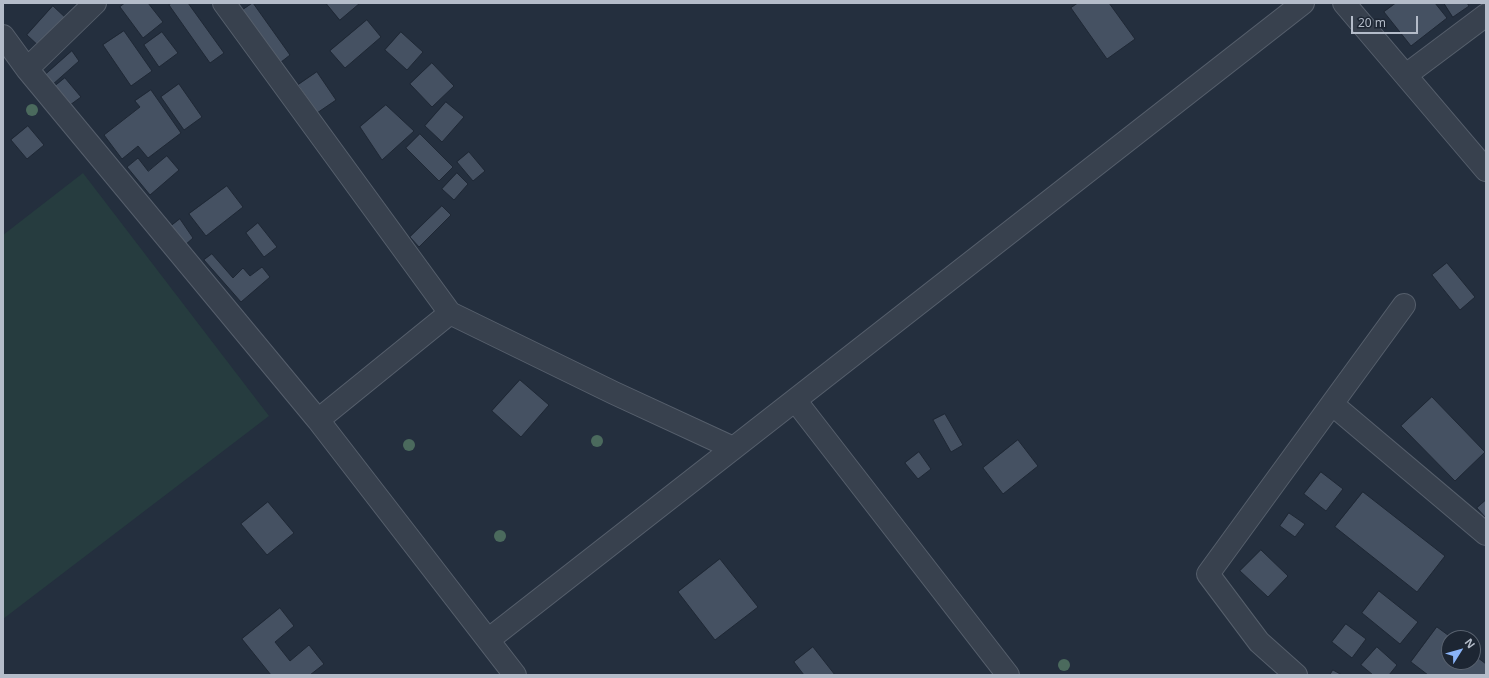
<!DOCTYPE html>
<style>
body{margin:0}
#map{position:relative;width:1489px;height:678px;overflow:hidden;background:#242f3e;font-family:"Noto Sans",sans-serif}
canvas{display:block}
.frame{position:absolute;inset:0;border:4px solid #b4bcc9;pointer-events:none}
.north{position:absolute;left:1441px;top:630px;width:40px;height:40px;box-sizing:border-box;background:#1d2633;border:1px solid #59626f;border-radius:50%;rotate:53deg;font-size:11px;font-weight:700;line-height:16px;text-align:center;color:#b4bcc9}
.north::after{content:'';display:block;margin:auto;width:14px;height:18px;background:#8ab4f8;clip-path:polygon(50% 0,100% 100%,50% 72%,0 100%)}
.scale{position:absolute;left:1351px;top:16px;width:67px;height:18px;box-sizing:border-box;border:2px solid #b4bcc9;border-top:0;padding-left:5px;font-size:12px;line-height:14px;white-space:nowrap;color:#b4bcc9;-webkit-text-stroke:3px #1d2633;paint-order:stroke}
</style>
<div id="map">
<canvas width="1489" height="678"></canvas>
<div class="frame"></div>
<div class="north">N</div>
<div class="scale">20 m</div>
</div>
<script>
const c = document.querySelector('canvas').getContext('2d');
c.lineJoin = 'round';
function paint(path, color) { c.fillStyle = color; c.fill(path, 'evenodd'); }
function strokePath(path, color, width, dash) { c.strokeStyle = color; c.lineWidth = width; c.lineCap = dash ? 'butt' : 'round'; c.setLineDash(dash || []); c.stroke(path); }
paint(new Path2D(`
 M83 173 269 416 3 619V235Z`), '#263c3f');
const building = new Path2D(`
 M125 3H148L163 22 143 38 120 7Z
 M172 3H188L224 53 210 63 169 5Z
 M253 3 290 55 276 66 238 13Z
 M326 3H360L340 20Z
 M1078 3H1109L1135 39 1107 59 1071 8Z
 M1396 3H1435L1447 18 1411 46 1384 12Z
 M1444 3H1467L1469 6 1453 17Z
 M53 6 68 20 42 49 27 35Z
 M367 20 381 37 345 68 330 51Z
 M124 31 152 71 131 86 103 45Z
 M162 32 178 53 159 67 144 45Z
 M401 32 423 52 407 70 385 50Z
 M72 51 79 61 52 85 45 75Z
 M432 63 454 86 432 107 410 84Z
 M317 72 336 100 317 113 298 85Z
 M65 78 81 97 70 105 55 86Z
 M179 84 202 117 184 130 161 97Z
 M151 90 181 133 148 158 138 146 122 159 104 135 140 107 135 101Z
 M446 102 464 117 442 142 425 126Z
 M386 105 414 131 382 160 360 127Z
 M28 126 44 145 27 159 11 140Z
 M420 134 453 167 439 181 406 148Z
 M469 152 485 171 473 181 457 162Z
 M167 156 179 170 150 195 127 167 138 158 148 171Z
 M457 173 468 184 454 200 442 189Z
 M227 186 243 207 206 236 189 214Z
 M442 206 451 215 419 247 410 237Z
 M180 219 193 238 185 245 171 226Z
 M258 223 277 247 264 257 246 233Z
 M212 254 233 278 243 268 250 276 262 267 270 277 241 302 204 260Z
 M1447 263 1475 297 1460 310 1432 275Z
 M520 380 549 405 521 437 492 411Z
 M1432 397 1485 452 1455 481 1401 426Z
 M945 414 963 445 951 452 933 420Z
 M1018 440 1038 466 1003 494 983 468Z
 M919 452 931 469 918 479 905 463Z
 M1321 472 1343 489 1326 511 1304 494Z
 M1363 492 1445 556 1417 592 1335 527Z
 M1486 500V518L1477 508Z
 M268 502 294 533 267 555 241 524Z
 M1289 513 1305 524 1295 537 1280 526Z
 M1261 550 1288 576 1268 597 1240 571Z
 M720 559 758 607 715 640 678 592Z
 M1379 591 1418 622 1400 644 1362 613Z
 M280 608 294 626 275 642 290 661 309 645 324 664 310 675H271L242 639Z
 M1346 624 1366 639 1352 658 1332 642Z
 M1437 627 1452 638H1449V662H1473V654L1486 664V675H1428L1411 662Z
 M813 647 835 675H804L794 662Z
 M1377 647 1397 665 1389 675H1373L1361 665Z
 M1333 670 1342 675H1330Z`);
paint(building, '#455162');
strokePath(building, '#1f2835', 1);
const minor = new Path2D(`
 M224 3 450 313 614 393 733 448
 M1344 3 1486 170
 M3 36 27 69 318 420 515 675
 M27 69 95 3
 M1406 75 1486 15
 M795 400 1008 675
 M1332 404 1486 534
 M318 420 450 313
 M488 640 1303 3
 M1296 675 1259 642 1208 574 1404 305`);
strokePath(minor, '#565f6c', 24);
strokePath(minor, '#38414e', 22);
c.fillStyle = '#4b6a5d';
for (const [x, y] of [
 [32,110],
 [597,441],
 [409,445],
 [500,536],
 [1064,665]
]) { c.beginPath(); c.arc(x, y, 6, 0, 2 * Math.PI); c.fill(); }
</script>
